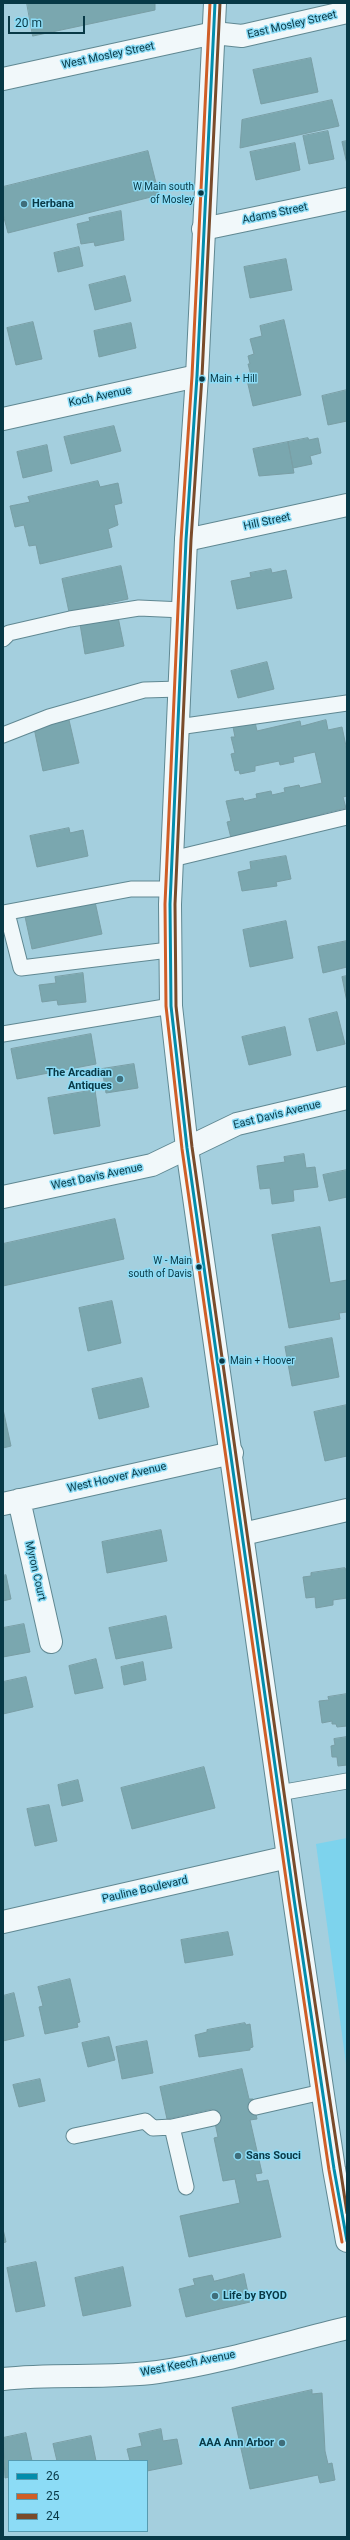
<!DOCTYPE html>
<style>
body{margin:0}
#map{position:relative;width:350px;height:2540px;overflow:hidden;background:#a4cfde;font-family:Roboto,sans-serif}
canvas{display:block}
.frame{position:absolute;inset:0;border:4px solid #083946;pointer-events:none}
.legend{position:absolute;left:8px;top:2460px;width:140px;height:72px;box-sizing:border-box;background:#8cdcf6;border:1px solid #579bb0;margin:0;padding:5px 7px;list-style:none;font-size:12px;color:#083946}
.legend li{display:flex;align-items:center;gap:8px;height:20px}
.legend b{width:20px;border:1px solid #579bb0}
.scale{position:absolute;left:8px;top:16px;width:77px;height:18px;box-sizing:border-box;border:2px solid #083946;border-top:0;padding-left:5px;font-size:12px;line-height:14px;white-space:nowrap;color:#083946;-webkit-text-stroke:3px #8cdcf6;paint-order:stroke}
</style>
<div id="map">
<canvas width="350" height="2540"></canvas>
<div class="frame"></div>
<ul class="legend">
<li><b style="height:5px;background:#028dac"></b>26</li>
<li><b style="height:5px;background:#cf5e27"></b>25</li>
<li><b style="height:5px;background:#7a4b2a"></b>24</li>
</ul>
<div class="scale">20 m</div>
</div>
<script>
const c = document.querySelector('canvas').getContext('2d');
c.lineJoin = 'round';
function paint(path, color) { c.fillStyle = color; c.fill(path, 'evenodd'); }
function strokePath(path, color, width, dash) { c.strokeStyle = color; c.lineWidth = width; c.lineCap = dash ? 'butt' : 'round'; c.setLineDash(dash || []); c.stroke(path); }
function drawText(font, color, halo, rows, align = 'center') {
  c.font = font + ' Roboto,sans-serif'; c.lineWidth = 3; c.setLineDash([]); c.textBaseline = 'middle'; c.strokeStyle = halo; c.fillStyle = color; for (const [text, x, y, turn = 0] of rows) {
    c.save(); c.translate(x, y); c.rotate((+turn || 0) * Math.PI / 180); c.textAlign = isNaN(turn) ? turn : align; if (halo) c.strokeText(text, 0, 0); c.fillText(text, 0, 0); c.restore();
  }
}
paint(new Path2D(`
 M347 1838V2071L316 1844Z`), '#7dd3ed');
const building = new Path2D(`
 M27 3H155V10L33 36Z
 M311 58 318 92 261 104 253 70Z
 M332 100 339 126 240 148 242 120Z
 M328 131 334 159 309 164 303 136Z
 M347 141V164L342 142Z
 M295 143 300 170 256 180 250 152Z
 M148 151 159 195 8 233 3 214V187Z
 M121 211 124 240 95 246 94 242 81 244 77 224 90 221 89 218Z
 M79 247 83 266 58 272 54 253Z
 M286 259 292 290 250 298 244 267Z
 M125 276 131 301 95 310 89 285Z
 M284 320 301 395 253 406 247 380 252 379 248 364H250L248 356 254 354 250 339 262 336 260 326Z
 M33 322 42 359 16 365 7 328Z
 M131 323 136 348 99 357 94 331Z
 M347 390V421L328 425 322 396Z
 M114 426 121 451 71 464 64 437Z
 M308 438 309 440 318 438 321 453 310 456 312 464 293 468 288 442Z
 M288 442 294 473 259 476 253 449Z
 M47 445 52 471 23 478 17 452Z
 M98 481 100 487 118 483 122 503 114 505 118 525 108 529 112 547 40 564 36 545 29 546 24 525 15 527 10 506 30 502 28 497Z
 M121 566 128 599 69 612 62 579Z
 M271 569 272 573 286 570 292 598 237 609 231 581 251 577 250 573Z
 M118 617 124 646 85 654 80 624Z
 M267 662 274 689 238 698 231 671Z
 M69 720 79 763 43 771 34 728Z
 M326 720 328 730 342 727 347 751V796L343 797 346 808 321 814 322 818 231 838 227 822 231 821 226 801 243 798 244 801 257 798 256 794 271 791 272 795 285 792 284 788 299 785 300 788 322 783 315 752 293 757 294 762 280 765 279 761 255 766V771L240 774 239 770 235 771 231 754 235 753 231 737H235L233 727 255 722 257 731 300 721 301 726Z
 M69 828 70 833 83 830 88 856 37 867 30 836Z
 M286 856 291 879 276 882 277 886 242 891 238 872 251 869 250 862Z
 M94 897 102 934 32 949 24 912Z
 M286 921 293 958 250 967 243 930Z
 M347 941V967L323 973 318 947Z
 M83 973 86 1002 58 1005 57 1000 42 1002 39 985 56 983 55 977Z
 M347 976V1002L342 977Z
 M337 1012 345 1044 317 1051 309 1019Z
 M285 1027 291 1055 249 1065 242 1037Z
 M91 1034 96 1064 17 1079 11 1049Z
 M134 1064 138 1088 106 1093 102 1069Z
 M95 1090 100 1126 54 1134 48 1098Z
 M304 1154 306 1168 315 1167 318 1187 293 1190 294 1201 272 1204 270 1188 260 1189 257 1166 285 1162 284 1157Z
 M347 1170V1197L329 1201 323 1175Z
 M115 1219 124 1259 3 1286V1244Z
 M320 1227 330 1283 347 1280V1312L339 1313 340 1319 289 1328 272 1235Z
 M112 1301 121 1343 88 1351 79 1308Z
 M332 1338 339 1377 292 1386 285 1347Z
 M142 1378 149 1407 99 1419 92 1389Z
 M347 1405V1456L325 1461 314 1412Z
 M3 1409 11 1446 3 1448Z
 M161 1530 167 1561 107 1573 102 1542Z
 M345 1568 347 1572V1598L333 1600V1605L316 1608 315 1597 306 1598 303 1577 311 1576V1573Z
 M6 1575 11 1599 3 1601V1576Z
 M166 1616 172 1648 116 1659 109 1628Z
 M24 1624 30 1652 3 1657V1628Z
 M96 1659 103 1688 75 1694 69 1666Z
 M143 1662 146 1680 124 1685 121 1667Z
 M26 1677 33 1707 3 1714V1682Z
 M347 1694V1726L337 1727 336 1724H332V1721L322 1723 319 1701 329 1700 328 1697Z
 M347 1737V1765L338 1766 337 1757H332L331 1746 335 1745 334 1739Z
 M204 1767 215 1808 132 1829 121 1788Z
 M78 1780 83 1801 62 1806 58 1785Z
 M49 1805 57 1841 35 1846 27 1809Z
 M228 1932 233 1955 185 1963 181 1940Z
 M70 1979 80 2022 77 2023 78 2027 45 2034 39 2007 43 2006 38 1987Z
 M14 1993 24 2036 3 2041V1996Z
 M245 2023 246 2025 250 2024 253 2047 250 2048V2050L199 2057 195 2035 207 2032V2030Z
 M109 2037 115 2060 88 2067 82 2043Z
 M147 2041 153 2073 122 2079 116 2047Z
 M242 2069 249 2099H253L257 2119 250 2120 262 2173 255 2174 257 2182 268 2180 281 2237 189 2257 180 2216 240 2203 235 2179 223 2181 214 2138 218 2137 212 2109 167 2119 160 2087Z
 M40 2079 45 2101 19 2107 13 2085Z
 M3 2229 6 2242 3 2243Z
 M36 2262 45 2306 16 2312 7 2268Z
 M123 2267 131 2306 83 2316 75 2278Z
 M244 2274 250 2302 186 2317 179 2289 195 2285 193 2279 212 2275 214 2281Z
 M312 2390V2394L322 2393 325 2451 328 2464 332 2463 335 2480 320 2483 318 2475 250 2489 232 2408Z
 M161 2429 163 2441 177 2439 182 2464 147 2471V2461H130L127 2449 142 2446 139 2434Z
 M26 2433 32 2461H9V2477L5 2478 3 2438Z
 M91 2436 96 2461H57L53 2444Z`);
paint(building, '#7aa7af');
strokePath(building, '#799ea5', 1);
const service = new Path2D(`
 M3 639 9 633 70 619 139 608 183 610
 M178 727 347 703
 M3 735 49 717 144 690 180 689
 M172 859 347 817
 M3 913 131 889H171
 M7 913 21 968 169 950
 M3 1034 171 1006
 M279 1793 347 1781
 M256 2107 322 2092
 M172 2127 186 2187
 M74 2136 145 2121 153 2128 172 2127 213 2118`);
const minor = new Path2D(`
 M3 79 214 33 242 36 347 12
 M203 229 347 199
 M3 419 197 376
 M3 1197 152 1165 237 1124 347 1098
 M19 1500 51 1642
 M3 1504 232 1453
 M3 2379C54 2373 106 2379 158 2372 220 2363 285 2343 347 2328`);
const tertiary = new Path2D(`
 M186 540 347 505
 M243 1534 347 1510
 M3 1922 288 1857`);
const secondary = new Path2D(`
 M215 3 197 376 186 540 170 904 171 1006 187 1148 294 1899 334 2169 347 2241`);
strokePath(service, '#608892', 17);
strokePath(minor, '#608892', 24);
strokePath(tertiary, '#608892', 24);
strokePath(secondary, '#608892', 24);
strokePath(service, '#f1f8fa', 15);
strokePath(minor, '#f1f8fa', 22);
strokePath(tertiary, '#f1f8fa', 22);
strokePath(secondary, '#f1f8fa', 22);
strokePath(new Path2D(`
 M215 3 197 376 186 540 170 904 171 1006 187 1148 294 1899 334 2169 347 2241`), '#028dac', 3);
strokePath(new Path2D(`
 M210 3 192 376 181 540 165 904 166 1006 182 1149 289 1900 329 2170 342 2242`), '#cf5e27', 3);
strokePath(new Path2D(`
 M220 3 202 376 191 540 175 904 176 1006 192 1147 299 1898 347 2213`), '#7a4b2a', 3);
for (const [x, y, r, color] of [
 [201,193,3.5,"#083946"],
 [24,204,4,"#3f6e7b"],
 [202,379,3.5,"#083946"],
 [120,1079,4,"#3f6e7b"],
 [199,1267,3.5,"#083946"],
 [222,1361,3.5,"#083946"],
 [238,2156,4,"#3f6e7b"],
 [215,2296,4,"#3f6e7b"],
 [282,2443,4,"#3f6e7b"]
]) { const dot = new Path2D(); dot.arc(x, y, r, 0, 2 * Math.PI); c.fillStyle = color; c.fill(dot); strokePath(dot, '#8cdcf6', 1.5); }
drawText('10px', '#083946', '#8cdcf6', [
 ["W Main south",194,187],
 ["of Mosley",194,200],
 ["Main + Hill",210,379,"left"],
 ["W - Main",192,1261],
 ["south of Davis",192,1274],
 ["Main + Hoover",230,1361,"left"]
], 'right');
drawText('11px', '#083946', '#8cdcf6', [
 ["East Mosley Street",292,25,-13],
 ["West Mosley Street",108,56,-12],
 ["Adams Street",275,214,-12],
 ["Koch Avenue",100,397,-12],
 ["Hill Street",267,522,-12],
 ["East Davis Avenue",277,1115,-14],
 ["West Davis Avenue",97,1177,-12],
 ["West Hoover Avenue",117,1478,-13],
 ["Myron Court",35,1571,77],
 ["Pauline Boulevard",145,1890,-13],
 ["West Keech Avenue",188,2364,-11]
]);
drawText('bold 11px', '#083946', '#8cdcf6', [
 ["Herbana",32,204],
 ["The Arcadian",112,1073,"right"],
 ["Antiques",112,1086,"right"],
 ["Sans Souci",246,2156],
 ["Life by BYOD",223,2296],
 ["AAA Ann Arbor",274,2443,"right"]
], 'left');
</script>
